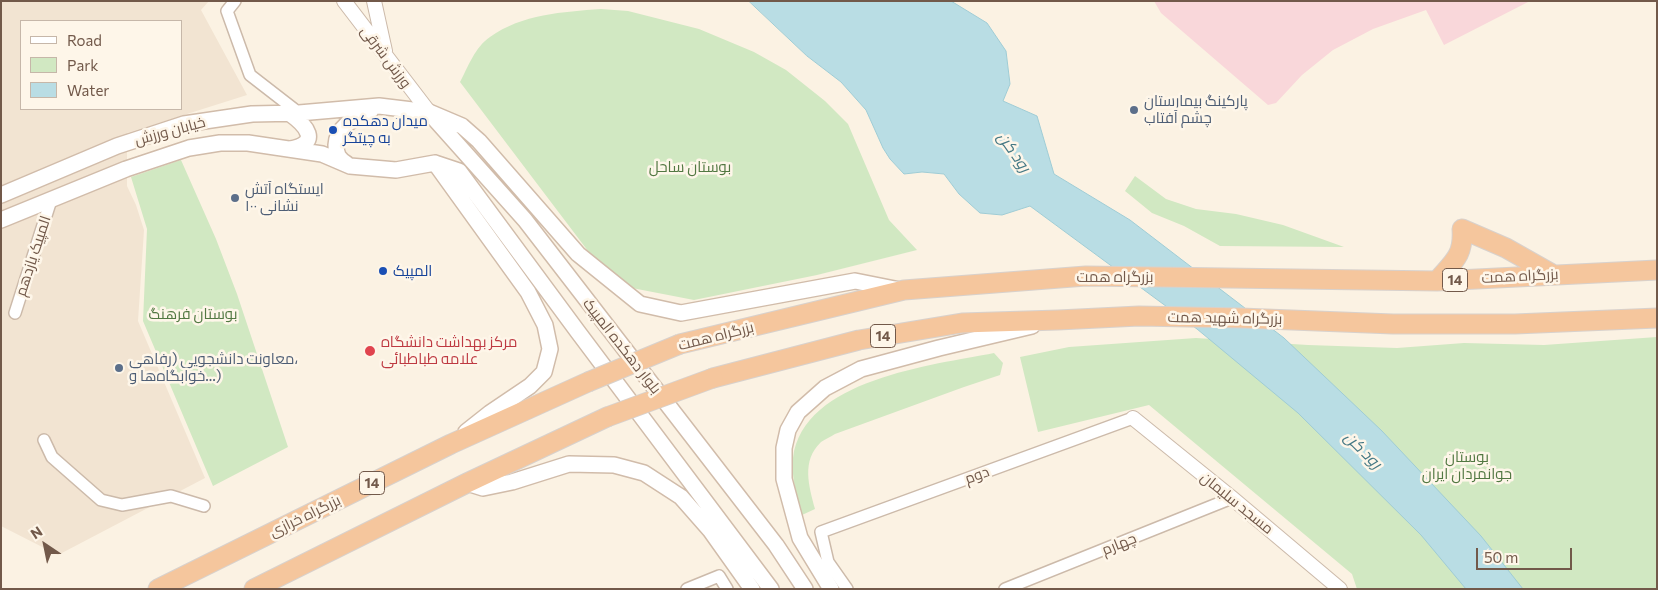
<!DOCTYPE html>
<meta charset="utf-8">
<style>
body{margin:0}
#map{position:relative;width:1658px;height:590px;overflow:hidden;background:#fbf2e3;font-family:Commissioner,sans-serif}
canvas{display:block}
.frame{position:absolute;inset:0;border:2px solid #72594a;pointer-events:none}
.legend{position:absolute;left:20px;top:20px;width:162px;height:90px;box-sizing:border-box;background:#fef6e9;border:1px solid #c6b7a9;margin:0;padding:6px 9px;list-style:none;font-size:15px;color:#72594a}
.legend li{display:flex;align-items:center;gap:10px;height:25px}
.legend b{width:25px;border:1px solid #c6b7a9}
.north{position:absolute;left:20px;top:520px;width:50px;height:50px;-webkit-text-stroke:4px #fef6e9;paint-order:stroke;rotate:326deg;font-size:14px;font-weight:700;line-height:20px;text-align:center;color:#72594a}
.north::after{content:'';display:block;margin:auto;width:18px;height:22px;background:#72594a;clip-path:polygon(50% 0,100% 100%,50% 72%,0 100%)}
.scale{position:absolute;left:1476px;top:548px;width:96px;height:22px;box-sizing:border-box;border:2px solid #72594a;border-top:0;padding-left:6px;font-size:15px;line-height:18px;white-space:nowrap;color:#72594a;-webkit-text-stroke:4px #fef6e9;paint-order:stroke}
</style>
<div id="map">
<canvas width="1658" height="590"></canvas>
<div class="frame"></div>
<ul class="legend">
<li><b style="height:6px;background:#fff"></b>Road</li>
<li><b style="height:14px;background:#d1e8c2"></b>Park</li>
<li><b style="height:14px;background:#b9dde4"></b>Water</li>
</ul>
<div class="north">N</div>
<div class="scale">50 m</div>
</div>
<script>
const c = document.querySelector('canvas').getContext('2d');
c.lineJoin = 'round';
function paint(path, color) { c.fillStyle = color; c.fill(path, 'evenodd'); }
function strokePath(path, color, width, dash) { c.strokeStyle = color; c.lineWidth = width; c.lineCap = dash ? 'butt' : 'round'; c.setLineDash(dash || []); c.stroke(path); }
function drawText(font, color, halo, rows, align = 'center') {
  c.font = font + ' Commissioner,Cairo,sans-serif'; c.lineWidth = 5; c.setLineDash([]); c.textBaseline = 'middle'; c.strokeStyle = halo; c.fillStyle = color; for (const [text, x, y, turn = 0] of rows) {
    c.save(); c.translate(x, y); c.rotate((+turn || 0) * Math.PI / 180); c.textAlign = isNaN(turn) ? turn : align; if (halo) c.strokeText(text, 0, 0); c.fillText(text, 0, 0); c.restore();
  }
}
paint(new Path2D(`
 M1 1H209L201 10 247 95 127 133V186L136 205 144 230 138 321 205 478 58 555 1 526ZM21 21H181V109H21Z`), '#f2e4d2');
paint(new Path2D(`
 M1154 1H1530L1444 45 1426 10 1373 29 1333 50 1302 75 1276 103 1268 105 1161 13Z`), '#f9d7da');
paint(new Path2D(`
 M601 9 628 11 699 29 754 52 786 70 825 101 848 124 889 220 917 250 817 275 694 300 632 288 588 251 460 82C468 67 475 47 490 37 522 14 563 12 601 9Z
 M181 160 216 239 237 294 288 447 213 486 143 321 147 229 131 177Z
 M1135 176 1166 199 1196 209 1236 214 1283 225 1344 247 1220 246 1184 226 1152 213 1125 191Z
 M1657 337V589H1357L1352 574 1149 405 1038 432 1020 357 1069 347 1196 338 1308 345 1397 348 1464 343 1544 345Z
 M994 353 1003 363 1000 375 964 387 835 434C831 437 825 439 821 442 801 461 809 486 815 509L802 515C797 497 791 477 793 458 803 379 933 365 994 353Z`), '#d1e8c2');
const water = new Path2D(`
 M749 1H951L987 23 1006 51 1010 84 1003 101 1037 116 1054 174 1130 220 1284 338 1382 431 1481 536 1523 589H1466L1421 535 1298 413 1197 329 1030 206 1002 215 980 213 959 194 944 174 922 172 904 174 890 159 883 148 866 110 841 82 807 56Z`);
paint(water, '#b9dde4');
strokePath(water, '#9fccd5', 1);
const minor = new Path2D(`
 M235 1 227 11 250 75 299 113
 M15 313 51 200
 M44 440 52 457 101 500 122 505 171 496 204 506
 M687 589 719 576 727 589
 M847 589 828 562 821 532 1133 418
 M1005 589 1232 498`);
const tertiary = new Path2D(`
 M344 1 429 112
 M374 1 385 51
 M1133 418 1232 498 1340 589`);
const secondary = new Path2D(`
 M289 113C306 125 322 143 290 149
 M433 117 525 220 776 545 805 589
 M435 163 528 292 545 325 550 349 544 372 530 386 490 413 466 432
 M347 164C339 159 336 155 336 145 337 125 356 118 371 110
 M1 195 117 146 184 124 252 114 299 113 379 106 429 112 462 126 479 141 578 254 640 304 681 313 855 281 900 290
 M1 220 126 169 189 148 220 143H248L322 154 350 166 396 170 435 163 459 171 578 332 771 589
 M467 483 483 488 512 482 569 464 614 465 644 473 681 497 710 530 752 589
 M831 589 800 538 784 479V448L788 430 798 412 825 388 861 369 939 348 1032 326`);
const trunk = new Path2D(`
 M1437 281C1453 262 1464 256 1462 229L1506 248 1552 274
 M680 344 904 290 1086 276 1437 281 1657 270
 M713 378 859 340 962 323 1058 320 1139 316 1241 318 1393 324H1515L1657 318
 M158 589 451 444 588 382
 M254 589 467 483 607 417`);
strokePath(minor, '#ccbaaa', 14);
strokePath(tertiary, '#ccbaaa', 16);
strokePath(secondary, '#d1bcaa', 18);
strokePath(trunk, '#d8d1cc', 21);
strokePath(minor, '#fff', 11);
strokePath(tertiary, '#fff', 14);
strokePath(secondary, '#fff', 15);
strokePath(trunk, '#f5c69d', 19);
const trunkBridge = new Path2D(`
 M588 382 680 344
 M607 417 713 378`);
strokePath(trunkBridge, '#d8d1cc', 21, []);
strokePath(trunkBridge, '#f5c69d', 19);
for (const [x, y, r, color] of [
 [1134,110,5,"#5c6f8a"],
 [333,130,5,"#1a4fb4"],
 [235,198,5,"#5c6f8a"],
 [383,271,5,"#1a4fb4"],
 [370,351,6,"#e0444e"],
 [119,368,5,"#5c6f8a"]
]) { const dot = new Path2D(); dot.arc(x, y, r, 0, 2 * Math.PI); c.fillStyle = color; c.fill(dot); strokePath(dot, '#fef6e9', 2); }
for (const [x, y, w] of [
 [1455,280,25],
 [883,336,25],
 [372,483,25]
]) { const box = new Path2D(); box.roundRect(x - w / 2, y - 11.5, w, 23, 4); c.fillStyle = '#fef6e9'; c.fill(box); strokePath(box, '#72594a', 1); }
drawText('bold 14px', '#72594a', null, [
 ["14",1455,280],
 ["14",883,336],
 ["14",372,483]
]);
drawText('15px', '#72594a', '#fef6e9', [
 ["ورزش شرقی",386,57,53],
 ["خیابان ورزش",170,131,-15],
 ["المپیک یازدهم",33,256,-72],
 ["بزرگراه همت",1520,276,-3],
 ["بزرگراه همت",1115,277],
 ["بزرگراه شهید همت",1225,318,1],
 ["بزرگراه همت",716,336,-14],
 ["بلوار دهکده المپیک",622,346,52],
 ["دوم",977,475,-20],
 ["مسجد سلیمان",1237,503,39],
 ["بزرگراه خرازی",305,516,-26],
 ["چهارم",1119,544,-22]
]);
drawText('15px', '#4e5e75', '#fef6e9', [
 ["پاركينگ بيمارستان",1144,101],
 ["چشم آفتاب",1144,118],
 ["ایستگاه آتش",245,189],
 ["نشانی ۱۰۰",245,206],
 ["معاونت دانشجویی (رفاهی،",129,359],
 ["خوابگاه‌ها و...)",129,376]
], 'left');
drawText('15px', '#164399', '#fef6e9', [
 ["میدان دهکده",343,121],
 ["به چیتگر",343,138],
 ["المپیک",393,271]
], 'left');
drawText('15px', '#527842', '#fef6e9', [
 ["بوستان ساحل",690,167],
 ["بوستان فرهنگ",193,314],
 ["بوستان",1467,457],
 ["جوانمردان ایران",1467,474]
]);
drawText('15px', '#be3a42', '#fef6e9', [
 ["مرکز بهداشت دانشگاه",381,342],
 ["علامه طباطبائی",381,359]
], 'left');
drawText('italic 16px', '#457985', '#fef6e9', [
 ["رود کن",1014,152,55],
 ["رود کن",1363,450,45]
]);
</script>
